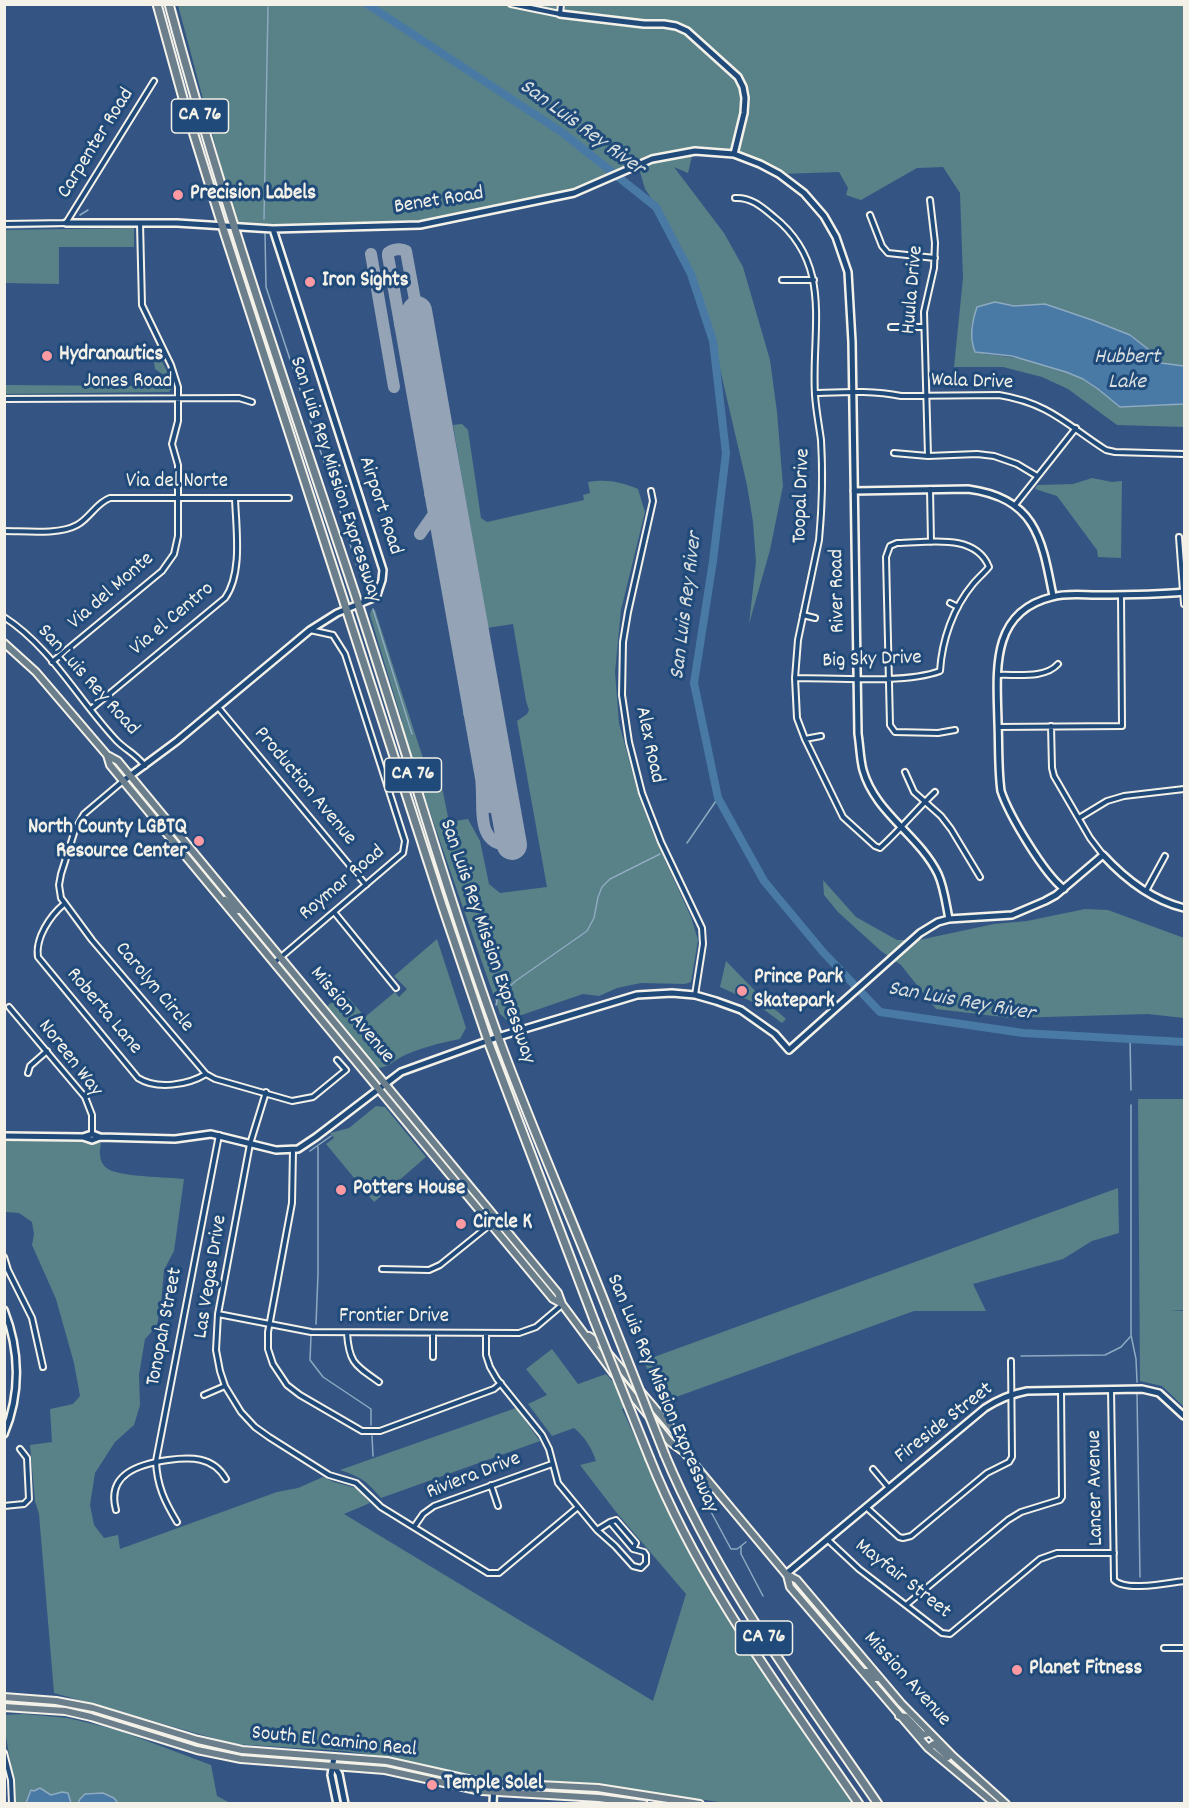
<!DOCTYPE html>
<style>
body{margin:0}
#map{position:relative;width:1189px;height:1808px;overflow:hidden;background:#345583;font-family:Dekko,sans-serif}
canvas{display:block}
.frame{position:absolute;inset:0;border:6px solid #f4f1e8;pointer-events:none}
</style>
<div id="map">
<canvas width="1189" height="1808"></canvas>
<div class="frame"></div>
</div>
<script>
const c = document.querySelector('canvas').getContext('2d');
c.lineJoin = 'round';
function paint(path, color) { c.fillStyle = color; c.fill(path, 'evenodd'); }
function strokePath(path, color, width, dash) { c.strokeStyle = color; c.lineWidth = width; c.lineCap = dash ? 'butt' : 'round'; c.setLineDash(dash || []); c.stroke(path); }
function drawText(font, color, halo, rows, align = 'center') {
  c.font = font + ' Dekko,sans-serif'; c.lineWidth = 6; c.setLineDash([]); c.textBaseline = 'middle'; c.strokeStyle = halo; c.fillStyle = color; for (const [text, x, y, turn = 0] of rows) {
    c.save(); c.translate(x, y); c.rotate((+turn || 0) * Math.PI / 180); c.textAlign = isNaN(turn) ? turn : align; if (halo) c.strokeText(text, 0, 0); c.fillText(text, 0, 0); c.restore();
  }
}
paint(new Path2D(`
 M178 5H1184V366L1161 363 1153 353 1130 335 1046 304 1014 306 995 302 978 307 971 326 984 354C1017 357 1053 363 1083 379 1097 386 1108 397 1120 407L1184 404V427L1117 425 1068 389 1042 377 1003 367H954L963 278 960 193 943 167 917 168 861 200 846 195 848 188 839 172 779 174 734 154 693 152 688 173 674 167 724 233 743 267 770 360 777 412 783 486 770 550 749 624 756 562 753 522 747 485 720 369 702 296 686 257 668 223 645 189 638 165 574 193 420 225 237 227Z
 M134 228V247H59V284L5 283V230Z
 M155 348 172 381 173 387 169 392 5 394V385L136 386 137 378 153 379V386L162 389 167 377 155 369 153 353Z
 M462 424 468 430 481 518 487 522 584 500 583 495 590 493 588 482C608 479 620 482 638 489L645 512 621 610 615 672 619 723 639 797 654 836 691 917 698 940 691 982 685 984 641 983 617 988 599 996 583 994 507 1020 500 1014 434 824 401 723 402 721 370 615 371 610H375L433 789 442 787 449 822 468 819 480 841 489 884 500 893 547 887 517 721 527 714 529 710 526 701 513 624 487 628 453 425Z
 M1092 478 1112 482 1122 481 1121 558 1098 557 1097 550 1057 496 1035 489 1037 485 1073 484Z
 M823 880 856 917 897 940H919L994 924 1027 921 1085 909 1108 910 1184 938V1018L1148 1014 1011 1018 936 1009 901 965 881 951 838 912 824 895Z
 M437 939 466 1028 460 1039C440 1043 419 1048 401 1057 392 1062 385 1070 375 1067L325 1008 339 996H347L365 1017 395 992 399 997 407 989 394 976Z
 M726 961 760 996 786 1019 782 1023 755 1003 720 987Z
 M1138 1099H1184V1310H1170L1184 1311V1407L1162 1386 1140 1381Z
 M376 1106 385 1107 426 1157 374 1202 326 1144 334 1138 330 1133 349 1128Z
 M4 1137 101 1143C99 1152 99 1164 108 1169 122 1177 166 1177 184 1179L174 1251 164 1270 161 1304 157 1326 145 1339 139 1375 140 1405 134 1425 115 1442 95 1473 90 1505 94 1525 104 1538 118 1535 120 1549 277 1492 298 1488 323 1477 334 1482 356 1488 370 1503 344 1514 653 1701 686 1594 616 1512 580 1465 596 1461C592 1448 584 1436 574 1428L552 1436 528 1404 547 1395 526 1369 552 1349 578 1384 606 1374 632 1404 622 1409 689 1552 726 1616 854 1803H726L590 1784 477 1776 393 1758 344 1751 234 1744 54 1693 39 1514 35 1501 30 1445 52 1442 50 1409 73 1404 80 1396 74 1363 56 1299 32 1245 34 1234 32 1222 19 1213 5 1212Z
 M1118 1188 1119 1233 1092 1241 1063 1259 973 1284 986 1311H914L665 1401 643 1361Z
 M516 1408 540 1441 381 1498C367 1481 361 1477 340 1470Z
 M23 1714 68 1718 118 1730 211 1765 217 1796 230 1803H15C15 1773 5 1745 4 1715Z`), '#598188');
const water = new Path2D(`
 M995 302 1014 306 1045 304 1092 320 1130 335 1153 353 1161 363 1184 366V404L1120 407 1098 389 1083 379 1066 372 1012 356 975 352C969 336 972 322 977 307Z
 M40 1788 51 1795 62 1792 68 1793 71 1803H26L31 1790 34 1791Z
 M103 1793 114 1798 118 1803H78L80 1799 85 1794Z`);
paint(water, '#497aa6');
strokePath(water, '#8daac0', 1.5);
strokePath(new Path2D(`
 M80 215 88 210
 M264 219 268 7
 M4 228 79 226
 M265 233 266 287 336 498 357 567 365 585
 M373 609 412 734
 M687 843 718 798
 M496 1005 498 996 517 980 587 931 594 918 598 897 602 887 610 879 660 854
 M1130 1038 1131 1090
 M1131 1105V1335L1136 1359 1137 1382
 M310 1151 331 1136
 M316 1324 318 1274V1147
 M311 1336 310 1360 323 1377 371 1409V1425
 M1021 1356 1105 1355 1121 1347 1130 1337
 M1137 1394 1140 1577
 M372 1436 373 1456
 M696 1484 731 1549H737L741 1546
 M746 1542 741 1546V1554L763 1596`), '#8daac0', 1.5);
strokePath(new Path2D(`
 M367 4 563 133 656 207 691 274 713 341 726 453 713 561 694 683 718 798 764 881 823 952 880 1012 1023 1033 1184 1042`), '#497aa6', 8);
strokePath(new Path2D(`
 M371 254 394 387
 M417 311 406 251C401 248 393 249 388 253V256L481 778C485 804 473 847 512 845
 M400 325 404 329 414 330 421 336
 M413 394 416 398H425L430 394V389
 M430 494 435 498 443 497 447 492 448 486
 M420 534 434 514
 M438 537 452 546 460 555
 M469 713 472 708 480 705 485 708 488 713
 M484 797 486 805 488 807 505 805`), '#94a3b6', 12);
strokePath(new Path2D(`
 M417 311 512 845`), '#94a3b6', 30);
const street = new Path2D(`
 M511 4 560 14 561 4
 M735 198C751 197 762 207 774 217 834 265 811 329 815 395 816 410 819 425 821 440 823 473 822 508 819 540L798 640 795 678 797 718 805 739 843 817 875 846 880 848C900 830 916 810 935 792
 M870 215 882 246 888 253 935 258
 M4 224 66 223 154 81
 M782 280H814
 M891 327H924
 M815 393C844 392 873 390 901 396L999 395C1049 403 1067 425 1106 450L1115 452 1184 454
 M4 399 239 398 252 402
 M894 453 928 456 977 454 994 456 1017 464 1037 476
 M928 456 924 312 934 268 935 243 930 200
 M930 489 931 542
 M651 491 653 501 628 612 623 642 622 695 629 742 642 793 661 842 702 928 703 944 695 995
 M1015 505 1076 428
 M4 531C25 531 59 535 77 525 90 518 96 503 110 498H289
 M1179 537 1184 604
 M950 603 958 607
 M803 615 815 618
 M4 617C52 648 79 701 117 741 127 751 135 753 145 766
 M52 662 162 571 174 554 178 536V465L172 444 178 421V387L171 365 142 305 140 223
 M998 675C1016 674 1045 679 1058 664
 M795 678C834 678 906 684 940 671 942 640 953 608 973 584 978 578 984 573 989 567 975 532 927 543 897 543L890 546 886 557 890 725 895 732 938 733 955 730
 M218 707 366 885
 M91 709 225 598C243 573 236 528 235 498
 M1051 726 1052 768 1054 776 1090 838 1103 855
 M998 727 1122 726 1121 595
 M805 739 821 736
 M905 772 914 792 941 816 951 829 980 877
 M123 781 84 814 75 830 61 874 59 885 61 898 92 940 206 1074 215 1079 292 1101 313 1097 346 1070 337 1060
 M1079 818 1107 801 1124 796 1184 789
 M1146 891 1165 856
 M64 904C50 916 35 938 38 957L138 1078C157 1090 188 1085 206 1074
 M334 912 396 988
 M274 963 403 853 405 841 345 654 333 635 310 630
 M9 1007 85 1097 92 1115V1134
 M28 1073 30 1066 47 1051
 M266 1092 250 1144 218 1314 216 1350 220 1371 225 1386 241 1412 255 1427 269 1437 329 1475 356 1483 381 1507 488 1573H499L578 1507
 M293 1150 292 1203 268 1332V1349L273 1364 287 1385 300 1395 362 1431H380L494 1389 501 1383
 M4 1257 8 1270 32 1318 43 1367
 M382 1269 429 1270 440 1265 497 1219
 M218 1314 311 1332 519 1333 536 1327 562 1305
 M347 1333C349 1363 355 1365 379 1382
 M486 1333V1355L490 1367 497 1379 542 1435 549 1449 558 1483 597 1530 615 1546 633 1566 641 1568 646 1563V1555L644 1552 633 1549 610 1522 597 1530
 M433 1357V1333
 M1111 1389 1114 1580C1125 1592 1168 1583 1184 1581
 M204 1395 225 1386
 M873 1469 889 1488
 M491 1485 498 1506
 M4 1506 24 1504 29 1499 27 1458 20 1449
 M866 1507 899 1537 903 1538 911 1536 987 1473 1009 1462 1012 1457 1011 1361
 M116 1510C106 1474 139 1464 168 1460 190 1457 213 1456 226 1479
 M177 1522C165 1502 157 1486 156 1461L219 1135
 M610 1522 616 1520 636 1543 633 1549
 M414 1527 423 1514 434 1506 552 1464
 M827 1539 859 1569 942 1633 950 1634 1040 1559 1057 1553H1114
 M906 1605 1008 1520 1021 1512 1060 1500 1062 1497 1061 1391
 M1164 1648H1184
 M4 1753 11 1780 12 1804`);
const secondary = new Path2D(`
 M560 14 644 24H664L676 26 687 31 738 77 743 87 745 98 744 113 734 154
 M66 223H177L273 229 420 225 574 193 652 159 695 151 734 154 760 164 779 174 804 193 824 216 836 237 848 272 852 342 858 734C860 746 860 759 863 770 875 813 919 835 938 874 944 887 946 904 949 919
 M854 491 968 489C1036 498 1042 539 1053 596
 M123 781 177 741 310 630 337 613 371 599 377 595 382 580 383 570 273 229
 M1064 889C1044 874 1009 815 1001 791 998 769 999 745 998 723 997 673 989 612 1052 597 1066 593 1082 595 1097 595 1126 595 1155 595 1184 592
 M92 1134 100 1137 92 1140 83 1137Z
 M4 1136 83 1137
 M100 1137 175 1139 211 1134 276 1150 298 1149 316 1137 401 1072 498 1037 637 995 672 993 695 995 716 1001 741 1010 775 1034 789 1050 920 933 938 922 949 919 1012 915 1045 901 1056 895 1103 855C1125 879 1152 900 1184 908
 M4 1310C20 1350 21 1394 4 1434
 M786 1574 985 1408C999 1399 1011 1394 1027 1391L1142 1389 1159 1393 1184 1416
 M334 1757 331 1775 337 1804
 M334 1766 339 1774 345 1804
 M493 1804 494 1783`);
const primary = new Path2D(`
 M4 643 36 672 107 755 118 761 558 1293 562 1304 614 1374
 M107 755 110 765 119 776 553 1299 562 1304
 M225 900 235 910H241
 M589 1336 601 1345 676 1433 684 1452 720 1495 786 1574 797 1580 901 1703 954 1757 1006 1804
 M621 1382 670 1442 684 1452
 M787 1575 790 1587 928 1748 995 1804
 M863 1672H868L875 1678H880
 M4 1697 56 1701 93 1708 198 1740 242 1750 387 1761 481 1782 598 1788 700 1804
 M4 1707 65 1711 91 1717 197 1750 241 1759 385 1770 481 1791 599 1798 644 1804
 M899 1716 906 1717 923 1735 929 1733
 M928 1748 934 1744 948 1757`);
const highway = new Path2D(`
 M157 4 186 109 222 225 442 905 488 1041 594 1320
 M169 4C222 202 289 395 353 588 403 738 445 890 499 1039 533 1132 574 1223 610 1316
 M665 1455C718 1582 801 1691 878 1804
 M650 1459C700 1584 783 1693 859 1804`);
strokePath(street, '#f4f1e8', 8);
strokePath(secondary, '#f4f1e8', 10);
strokePath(primary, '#f4f1e8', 10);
strokePath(highway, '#f4f1e8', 11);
strokePath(street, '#1f4a7a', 4);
strokePath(secondary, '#1f4a7a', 5);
strokePath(primary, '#6b7e8b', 6);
strokePath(highway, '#6b7e8b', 7);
const highwayBridge = new Path2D(`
 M610 1316 665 1455
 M594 1320 650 1459`);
strokePath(highwayBridge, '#f4f1e8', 11, []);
strokePath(highwayBridge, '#6b7e8b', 7);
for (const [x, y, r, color] of [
 [178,195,6,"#ff9aa2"],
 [310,282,6,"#ff9aa2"],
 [47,356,6,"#ff9aa2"],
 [199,841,6,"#ff9aa2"],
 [742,991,6,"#ff9aa2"],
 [341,1190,6,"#ff9aa2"],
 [461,1224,6,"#ff9aa2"],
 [1017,1670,6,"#ff9aa2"],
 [432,1785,6,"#ff9aa2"]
]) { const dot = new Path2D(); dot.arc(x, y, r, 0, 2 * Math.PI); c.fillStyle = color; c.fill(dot); strokePath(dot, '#1f4a7a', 2); }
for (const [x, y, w] of [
 [200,116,57],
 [413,775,57],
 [764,1638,57]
]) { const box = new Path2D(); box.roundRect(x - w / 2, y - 17, w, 34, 4.5); c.fillStyle = '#1f4a7a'; c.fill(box); strokePath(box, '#f4f1e8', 1.5); }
drawText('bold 20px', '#f4f1e8', null, [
 ["CA 76",200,116],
 ["CA 76",413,775],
 ["CA 76",764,1638]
]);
drawText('21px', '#f4f1e8', '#1f4a7a', [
 ["Carpenter Road",97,144,-58],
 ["Benet Road",439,202,-9],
 ["Huula Drive",914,290,-85],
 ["Jones Road",128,383],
 ["Wala Drive",972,383,2],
 ["San Luis Rey Mission Expressway",334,480,72],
 ["Via del Norte",177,483],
 ["Toopal Drive",803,496,-88],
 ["Airport Road",379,506,72],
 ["River Road",839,591,-91],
 ["Via del Monte",112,592,-41],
 ["Via el Centro",173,620,-40],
 ["Big Sky Drive",872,661,-2],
 ["San Luis Rey Road",87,681,48],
 ["Alex Road",648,745,78],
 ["Production Avenue",304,787,50],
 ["Roymar Road",343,884,-40],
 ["San Luis Rey Mission Expressway",486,942,71],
 ["Carolyn Circle",153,988,50],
 ["Roberta Lane",103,1012,50],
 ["Mission Avenue",351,1016,50],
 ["Noreen Way",69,1059,52],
 ["Las Vegas Drive",212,1277,-81],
 ["Frontier Drive",394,1318],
 ["Tonopah Street",166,1327,-79],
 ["San Luis Rey Mission Expressway",661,1394,67],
 ["Fireside Street",945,1424,-38],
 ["Riviera Drive",474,1477,-21],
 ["Lancer Avenue",1097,1488,-91],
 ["Mayfair Street",902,1580,38],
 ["Mission Avenue",906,1680,48],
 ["South El Camino Real",334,1743,6]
]);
drawText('bold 21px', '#f4f1e8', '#1f4a7a', [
 ["Precision Labels",190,195],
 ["Iron Sights",322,282],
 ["Hydranautics",59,356],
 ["North County LGBTQ",187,829,"right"],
 ["Resource Center",187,853,"right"],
 ["Prince Park",754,979],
 ["Skatepark",754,1003],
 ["Potters House",353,1190],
 ["Circle K",473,1224],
 ["Planet Fitness",1029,1670],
 ["Temple Solel",444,1785]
], 'left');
drawText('italic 22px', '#dadfde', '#1f4a7a', [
 ["San Luis Rey River",581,129,36],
 ["Hubbert",1127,359],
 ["Lake",1127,384],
 ["San Luis Rey River",688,606,-83],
 ["San Luis Rey River",961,1003,10]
]);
</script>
